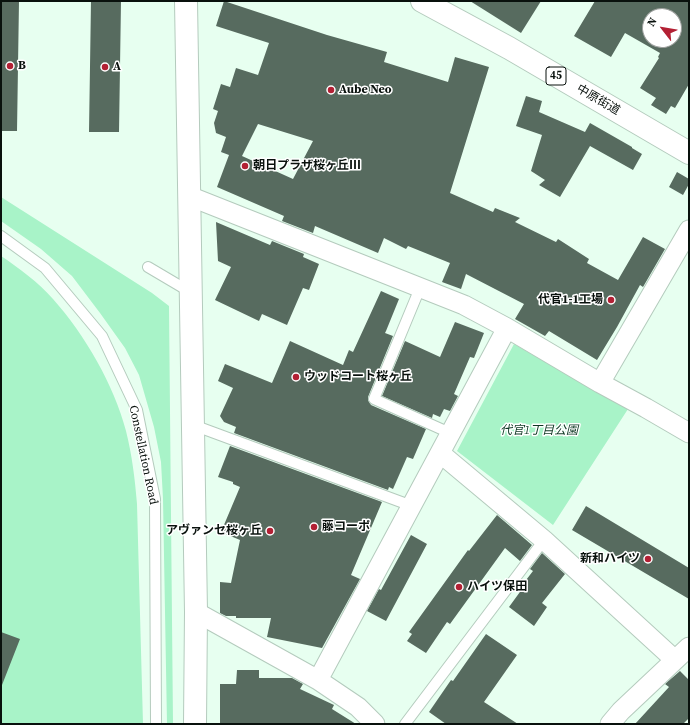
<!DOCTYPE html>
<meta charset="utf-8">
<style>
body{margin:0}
#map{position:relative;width:690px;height:725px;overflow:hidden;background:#e7fff0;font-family:"Source Serif 4",serif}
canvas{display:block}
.frame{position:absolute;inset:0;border:2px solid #09110d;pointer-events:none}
.north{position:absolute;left:642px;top:8px;width:40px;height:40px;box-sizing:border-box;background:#fff;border:1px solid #9da09e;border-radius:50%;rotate:301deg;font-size:11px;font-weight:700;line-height:16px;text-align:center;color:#09110d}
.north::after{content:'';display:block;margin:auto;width:14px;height:18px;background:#b32034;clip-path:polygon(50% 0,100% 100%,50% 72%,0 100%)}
</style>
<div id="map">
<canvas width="690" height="725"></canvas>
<div class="frame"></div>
<div class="north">N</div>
</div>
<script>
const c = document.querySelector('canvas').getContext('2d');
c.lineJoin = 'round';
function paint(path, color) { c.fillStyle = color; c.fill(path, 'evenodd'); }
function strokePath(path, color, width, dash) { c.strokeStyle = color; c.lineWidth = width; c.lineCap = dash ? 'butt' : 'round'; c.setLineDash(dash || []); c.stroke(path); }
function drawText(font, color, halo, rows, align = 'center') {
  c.font = font + ' "Source Serif 4","Noto Sans JP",serif'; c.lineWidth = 3; c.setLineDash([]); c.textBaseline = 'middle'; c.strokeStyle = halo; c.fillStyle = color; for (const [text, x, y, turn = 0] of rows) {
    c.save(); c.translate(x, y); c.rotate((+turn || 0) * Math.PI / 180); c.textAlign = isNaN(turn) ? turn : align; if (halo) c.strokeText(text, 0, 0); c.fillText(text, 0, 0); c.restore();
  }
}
paint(new Path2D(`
 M1 197 152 293 169 306 173 724H167L163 499 161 462 154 427 139 375 125 348 100 313 72 276 41 249 1 221Z
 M1 256C19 268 38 282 53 299 85 335 114 385 126 431 132 455 135 479 137 504L143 724H1Z
 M514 344 628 409 553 525 457 451Z`), '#a8f3c8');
paint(new Path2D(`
 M1 1H19L17 131H1Z
 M91 1H121L119 132H89Z
 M224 1 327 35 387 52 384 62 448 82 455 57 489 67 450 193 493 212 495 208 520 218 515 222 556 242 558 239 589 259 587 263 618 280 643 237 665 249 643 287 640 285 617 327 597 360 549 331 545 336 515 319 524 304 466 274 461 289 442 282 450 263 408 246 406 249 384 238 378 253 315 226 313 233 282 221 284 216 217 187 229 155 221 152 226 137 216 133 214 123 218 111 213 109 221 84 230 87 236 68 258 75 269 43 216 26ZM258 124 313 141 293 179 242 156Z
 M470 1H541L521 33Z
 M595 1H689V84L675 108 671 106 666 114 651 105 656 98 640 88 659 58 658 57 660 53 625 33 611 57 574 36ZM650 16H674V40H650Z
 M526 96 542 101 539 112 585 132 590 123 632 147V148L642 154 633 170 590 146 560 197 539 185 545 180 531 171 542 135 516 126Z
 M677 172 689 179V184L683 195 669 187Z
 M216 222 270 245 272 241 304 254 303 257 319 264 309 290 303 288 287 325 262 314 259 321 215 300 231 267 218 261Z
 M381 291 399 299 386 331 385 333 393 336 368 397V400L371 405 426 429 413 459 407 457 393 489 389 487 388 490 234 433 236 427 224 422 220 416 233 388 218 381 225 364 272 383 290 341 343 365 349 350 353 352Z
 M455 322 484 333 474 358 470 357 454 394 458 396 450 411 444 409 440 417 433 414 432 418 382 396 405 341 440 357Z
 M230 446 382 502 351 575 360 579 322 648 267 637 271 618H236V616H226L220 613V582L231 583 240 540 221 532 240 487 233 484V482L218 477Z
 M586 506 689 568V599L572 530Z
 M497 515 532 545 520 561 505 548 450 624 447 622 426 653 407 641 412 634 409 632 468 550 469 551Z
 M411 535 427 544 386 621 367 611 379 589 381 590Z
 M542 553 565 574 542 603 547 607 534 626 509 607 525 585 523 584 533 571 530 569Z
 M1 632 20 639 2 685 1 684Z
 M486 634 517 655 484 702 518 724H446L429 712 451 680 453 681Z
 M237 670H259V678H292L303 684 300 689 334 705 332 709 356 724H220V684H236Z
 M680 671 689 680V718L683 724H635L669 687 665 684Z`), '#576b5f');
const service = new Path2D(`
 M1 236 45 268 102 336 137 410 155 499 156 724
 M148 267 192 293
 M420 288 374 399 450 433
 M193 425 412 506
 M405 724 544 540`);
const minor = new Path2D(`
 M189 196 464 305 507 328 600 383 646 408 689 433
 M600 383 689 230
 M440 453 544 540 675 660
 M196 612 318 680 358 707 375 724
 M318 680 507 328
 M610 724 621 711 689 647`);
const tertiary = new Path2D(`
 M186 1 196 612 195 724`);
const primary = new Path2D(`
 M422 1 509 48 689 153`);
strokePath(service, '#b4cbbd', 12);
strokePath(minor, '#b4cbbd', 21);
strokePath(tertiary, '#b4cbbd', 24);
strokePath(primary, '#b4cbbd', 24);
strokePath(service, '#fff', 10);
strokePath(minor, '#fff', 19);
strokePath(tertiary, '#fff', 22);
strokePath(primary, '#fff', 22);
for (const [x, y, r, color] of [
 [10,66,4,"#b32034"],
 [105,67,4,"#b32034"],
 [331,90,4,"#b32034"],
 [245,166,4,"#b32034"],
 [611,300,4,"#b32034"],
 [296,377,4,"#b32034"],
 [314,527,4,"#b32034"],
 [270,531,4,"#b32034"],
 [648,559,4,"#b32034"],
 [459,587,4,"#b32034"]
]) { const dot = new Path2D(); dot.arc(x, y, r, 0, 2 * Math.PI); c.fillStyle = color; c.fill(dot); strokePath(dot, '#fff', 1.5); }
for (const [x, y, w] of [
 [556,76,20]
]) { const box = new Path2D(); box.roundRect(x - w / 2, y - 9, w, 18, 3); c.fillStyle = '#fff'; c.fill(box); strokePath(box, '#09110d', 1); }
drawText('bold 11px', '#09110d', null, [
 ["45",556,76]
]);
drawText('bold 12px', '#09110d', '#fff', [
 ["B",18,66],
 ["A",113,67],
 ["Aube Neo",339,90],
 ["朝日プラザ桜ヶ丘Ⅲ",253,166],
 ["代官1-1工場",603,300,"right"],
 ["ウッドコート桜ヶ丘",304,377],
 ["藤コーポ",322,527],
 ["アヴァンセ桜ヶ丘",262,531,"right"],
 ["新和ハイツ",640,559,"right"],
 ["ハイツ保田",467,587]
], 'left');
drawText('12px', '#09110d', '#fff', [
 ["中原街道",598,100,30],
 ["Constellation Road",143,455,78]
]);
drawText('italic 12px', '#0e3723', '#fff', [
 ["代官1丁目公園",539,431]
]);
</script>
